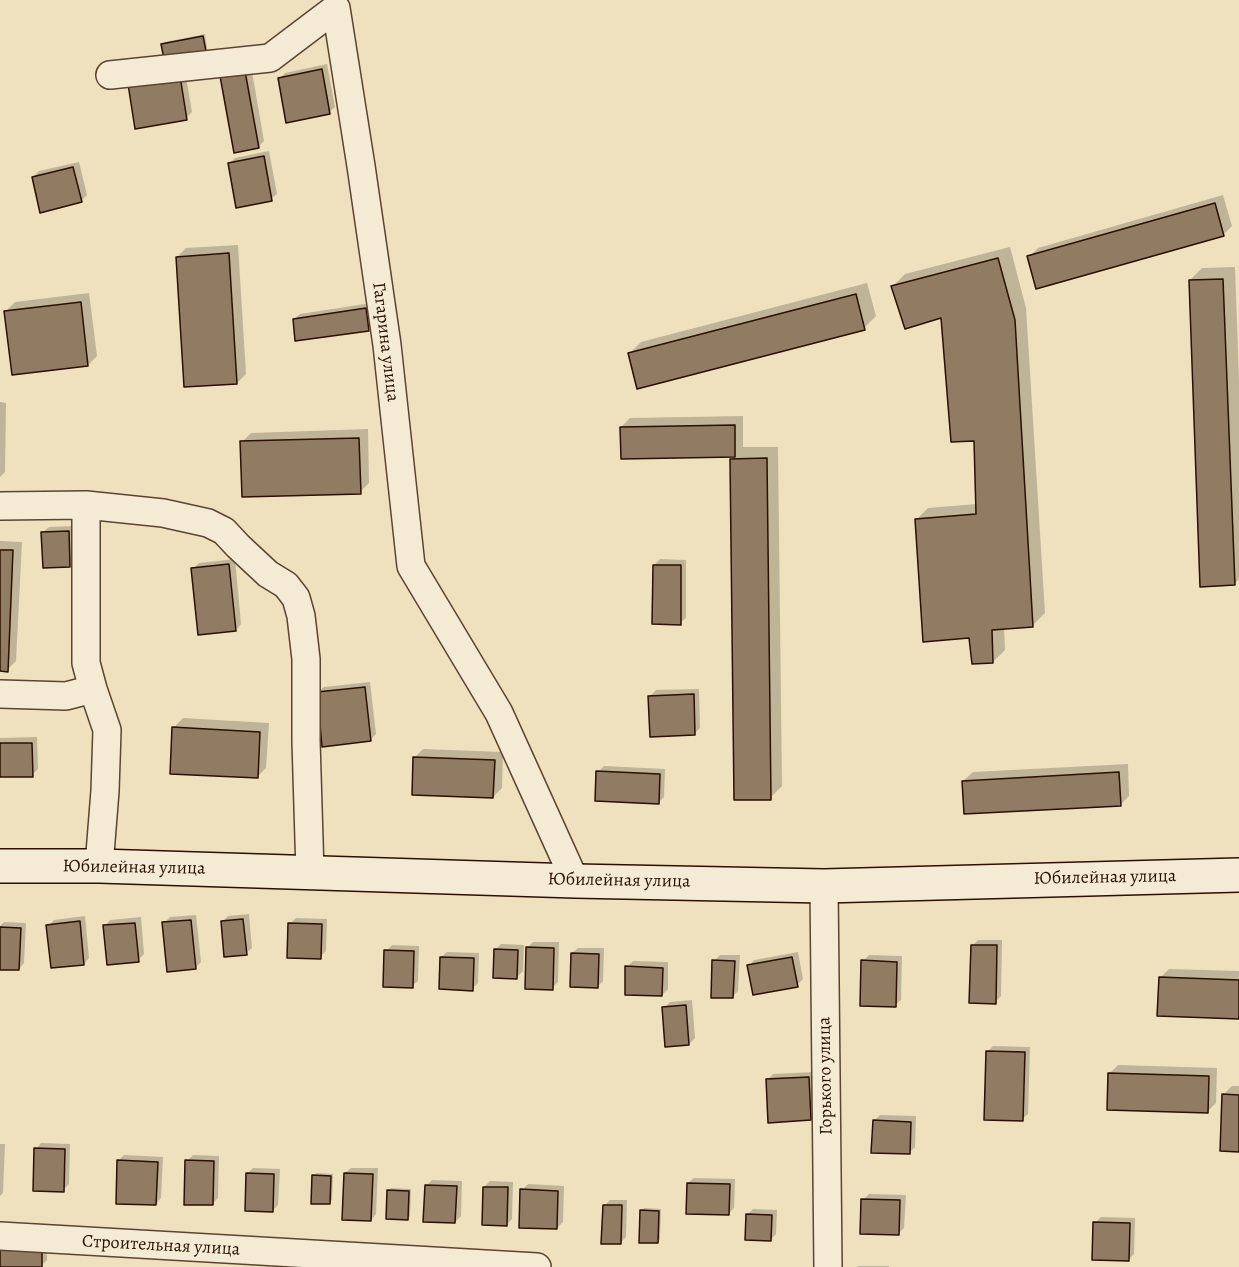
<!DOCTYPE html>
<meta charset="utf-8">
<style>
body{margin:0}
canvas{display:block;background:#efe0be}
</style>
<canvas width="1239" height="1267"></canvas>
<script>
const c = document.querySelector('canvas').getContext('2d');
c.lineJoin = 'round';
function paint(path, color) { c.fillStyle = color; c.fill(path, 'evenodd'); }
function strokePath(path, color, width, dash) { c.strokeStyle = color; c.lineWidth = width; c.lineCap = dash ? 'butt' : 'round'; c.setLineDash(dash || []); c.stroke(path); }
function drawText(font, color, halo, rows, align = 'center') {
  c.font = font + ' Alegreya,serif'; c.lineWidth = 4.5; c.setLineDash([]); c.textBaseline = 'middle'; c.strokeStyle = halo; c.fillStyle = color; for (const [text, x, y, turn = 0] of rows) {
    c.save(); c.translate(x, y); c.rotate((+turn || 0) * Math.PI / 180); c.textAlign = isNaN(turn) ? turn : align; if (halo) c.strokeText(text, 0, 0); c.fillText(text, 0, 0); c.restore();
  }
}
paint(new Path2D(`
 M205 34 207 48 205 50 162 44 165 42Z
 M327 64 335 107 329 112 279 79 285 73Z
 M251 66 264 141 258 147 228 71Z
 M185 71 192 112 186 118 137 127Z
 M269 151 277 194 271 199 229 164 235 158Z
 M79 162 87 195 81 201 33 177 39 171Z
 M1223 195 1232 226 1223 235 1029 257 1038 248Z
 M238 245 246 374 237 383 177 257 186 248Z
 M1010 247 1026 308 1045 613 1033 625 1004 627 1005 650 993 662 970 636 916 520 928 508 977 504 976 439 942 316 893 286 905 274Z
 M1235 267 1239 379V579L1234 584 1190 280 1202 268Z
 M867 283 876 316 864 328 629 354 641 342Z
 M89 293 97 356 88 365 6 311 15 302Z
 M371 303 374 323 369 329 294 319 300 314Z
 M0 402 6 403 5 472 0 477Z
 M743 416V447H778L782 786 770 798 732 459 735 456 622 458 621 427 630 418Z
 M368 429 369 483 360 492 242 442 251 433Z
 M74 526 75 560 69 566 43 532 49 527Z
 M0 541 22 542 16 661 7 670H0Z
 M235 559 241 624 236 630 193 569 199 563Z
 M660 559 686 560V618L680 623 654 565Z
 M370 682 376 734 370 740 318 692 324 687Z
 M699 689 700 728 694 734 650 696 656 690Z
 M183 718 269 723 266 768 257 777 174 727Z
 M37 737 38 769 32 775 0 776V738Z
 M423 749 503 752 502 788 493 797 414 758Z
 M1128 764 1129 796 1120 805 963 781 973 772Z
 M604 766 665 769 664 797 658 803 598 772Z
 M249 914 252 948 246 953 222 922 228 916Z
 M196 915 201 962 195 968 164 923 170 917Z
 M85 916 89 958 84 964 48 926 54 920Z
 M141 917 144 954 138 960 105 926 110 920Z
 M296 918 327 919 326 951 320 957 290 924Z
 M4 922 26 923 24 963 19 969 0 968V926Z
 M978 940H1002L1001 996 995 1002 972 946Z
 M533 942H559L558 982 552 988 528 947Z
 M501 944 524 945 523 971 517 977 495 950Z
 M392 945 419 946 418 981 412 986 386 951Z
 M578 948H604L603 981 597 987 572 953Z
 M447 952 479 953 478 983 472 989 441 957Z
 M798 952 803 979 797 985 749 966 754 960Z
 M720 955H740L738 991 732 997 714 961Z
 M869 955 902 956 901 1000 895 1005 863 961Z
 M633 961 668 962V989L662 995 627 967Z
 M1169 969 1239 971V1017L1160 978Z
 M692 1000 695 1038 689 1044 664 1008 670 1002Z
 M993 1046 1030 1047 1028 1114 1022 1119 987 1052Z
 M1118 1065 1217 1068 1216 1103 1207 1112 1109 1074Z
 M814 1072 817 1113 811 1119 767 1080 773 1074Z
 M1232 1086H1239V1151L1223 1095Z
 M880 1115 916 1116 915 1147 909 1153 874 1121Z
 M41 1143 70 1144 69 1184 63 1190 36 1149Z
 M0 1144H5L3 1193 0 1196Z
 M124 1155 163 1157 161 1198 156 1204 118 1161Z
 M193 1155 219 1156 218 1198 212 1204 187 1161Z
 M253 1168 280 1169 278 1205 272 1211 247 1174Z
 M351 1168H378L376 1214 371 1220 345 1173Z
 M316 1173 333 1174 332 1200 329 1203 314 1176Z
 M694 1178 735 1179 734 1208 728 1214 688 1183Z
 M432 1180 462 1181 461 1216 455 1222 426 1186Z
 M490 1181 513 1182 512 1219 506 1225 484 1187Z
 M528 1184 564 1186 563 1222 557 1228 522 1190Z
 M391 1188 411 1189 410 1216 408 1218 388 1191Z
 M869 1194 906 1195 904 1228 898 1234 863 1200Z
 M610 1200H627L626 1237 620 1243 604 1206Z
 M644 1208 661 1209 660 1239 658 1242 641 1211Z
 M753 1209 777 1210 776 1234 770 1240 747 1215Z
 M1101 1217 1135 1218 1134 1254 1128 1260 1095 1223Z
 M47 1245V1260L41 1266 0 1265Z
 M859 1266H889V1267H857Z`), '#0003');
const building = new Path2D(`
 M203 36 206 51 164 59 161 44Z
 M322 69 330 114 286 123 278 78Z
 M245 71 259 148 234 153 220 76Z
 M180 76 187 120 135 129 128 84Z
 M264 156 272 201 236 208 228 163Z
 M73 167 82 202 40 213 32 177Z
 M1215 203 1224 236 1036 289 1027 256Z
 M229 253 237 384 184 387 176 257Z
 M998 258 1015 320 1033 627 992 630 993 663 972 664 969 638 923 642 915 519 976 514 974 441 951 442 941 318 905 329 891 286Z
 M1223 279 1235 585 1200 587 1189 280Z
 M856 294 865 330 637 389 628 353Z
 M81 302 88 366 12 375 4 311Z
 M366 308 369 331 295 341 293 319Z
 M735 425V457L621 459 620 427Z
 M359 438 361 494 242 497 240 441Z
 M767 458 771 800H734L730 459Z
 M69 531 70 567 43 568 41 532Z
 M0 550H13L8 672 0 671Z
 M229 564 236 631 198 635 191 568Z
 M653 565H681V625L652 624Z
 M365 687 371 741 322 747 317 692Z
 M694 694 695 735 650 737 648 696Z
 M172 727 260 732 258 778 170 774Z
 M0 743H32L33 777H0Z
 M413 757 495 760 493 798 412 795Z
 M596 771 660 774 659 804 595 801Z
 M1119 772 1121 806 964 814 962 781Z
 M243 919 247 955 224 957 221 921Z
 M191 920 196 969 167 972 162 922Z
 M80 921 84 965 51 968 46 925Z
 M135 923 139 962 107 965 103 925Z
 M288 923 322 924 321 959 287 958Z
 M0 927 21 928 19 970H0Z
 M971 945H997L996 1004 969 1003Z
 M526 947 554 948 553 990 525 989Z
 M494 949 518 950 517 979 493 978Z
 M384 950 414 951 413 988 383 987Z
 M571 953 599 954 598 988 570 987Z
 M440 957 474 958 473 991 439 989Z
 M792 957 798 987 753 995 747 965Z
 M712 960 735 961 733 998H711Z
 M861 960 897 962 896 1007 860 1006Z
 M625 966 663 968 662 996 625 995Z
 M1159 977 1239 980V1019L1157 1016Z
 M686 1005 689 1045 665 1047 662 1007Z
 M986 1051 1025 1052 1023 1121 984 1120Z
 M1108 1073 1209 1076 1208 1113 1107 1110Z
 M809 1077 811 1120 768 1123 766 1079Z
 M1222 1094 1239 1095V1152L1220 1151Z
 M873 1120 911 1122 910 1154 871 1153Z
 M34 1148 65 1149 64 1192 33 1191Z
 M117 1160 158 1162 156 1205 116 1204Z
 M185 1160 214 1161 213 1205H184Z
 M246 1173 274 1174 273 1212 245 1211Z
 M344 1173 373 1174 371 1221 342 1220Z
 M312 1175 331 1176 330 1204H311Z
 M687 1183 730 1184 729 1215 686 1214Z
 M425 1185 457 1186 455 1223 423 1222Z
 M483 1187H508L507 1226 482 1225Z
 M520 1189 558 1191 557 1229 519 1228Z
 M387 1190 409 1191 408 1220 386 1219Z
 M861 1199 900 1200 899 1235 860 1234Z
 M603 1205H622L621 1244H601Z
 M640 1210 659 1211 658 1243H639Z
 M746 1214 772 1215 771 1241 745 1240Z
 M1093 1222 1130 1223 1129 1261 1092 1260Z
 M0 1249 42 1250V1267H0Z`);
paint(building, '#907c63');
strokePath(building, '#2a1000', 1.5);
const street = new Path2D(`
 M110 75 270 58 336 8 361 166 387 345 411 566 499 713 575 881
 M86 505V663L93 689 107 730 105 791 99 866
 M0 506 86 505 163 513 208 523 224 531 238 546 268 574 286 585 296 598 301 616 306 659V741L310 873
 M0 694 66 696 93 689
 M824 886 828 1267
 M0 1236 537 1267`);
const secondary = new Path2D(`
 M0 866H99L575 881 824 886 1239 875`);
strokePath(street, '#5b4430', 30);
strokePath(secondary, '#2a1000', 36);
strokePath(street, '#f5ebd5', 27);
strokePath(secondary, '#f5ebd5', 33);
drawText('18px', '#2a1000', '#f5ebd5', [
 ["Гагарина улица",385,342,83],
 ["Юбилейная улица",134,868,1],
 ["Юбилейная улица",1105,878,-1],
 ["Юбилейная улица",619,881,1],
 ["Горького улица",826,1076,-91],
 ["Строительная улица",161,1246,3]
]);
</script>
